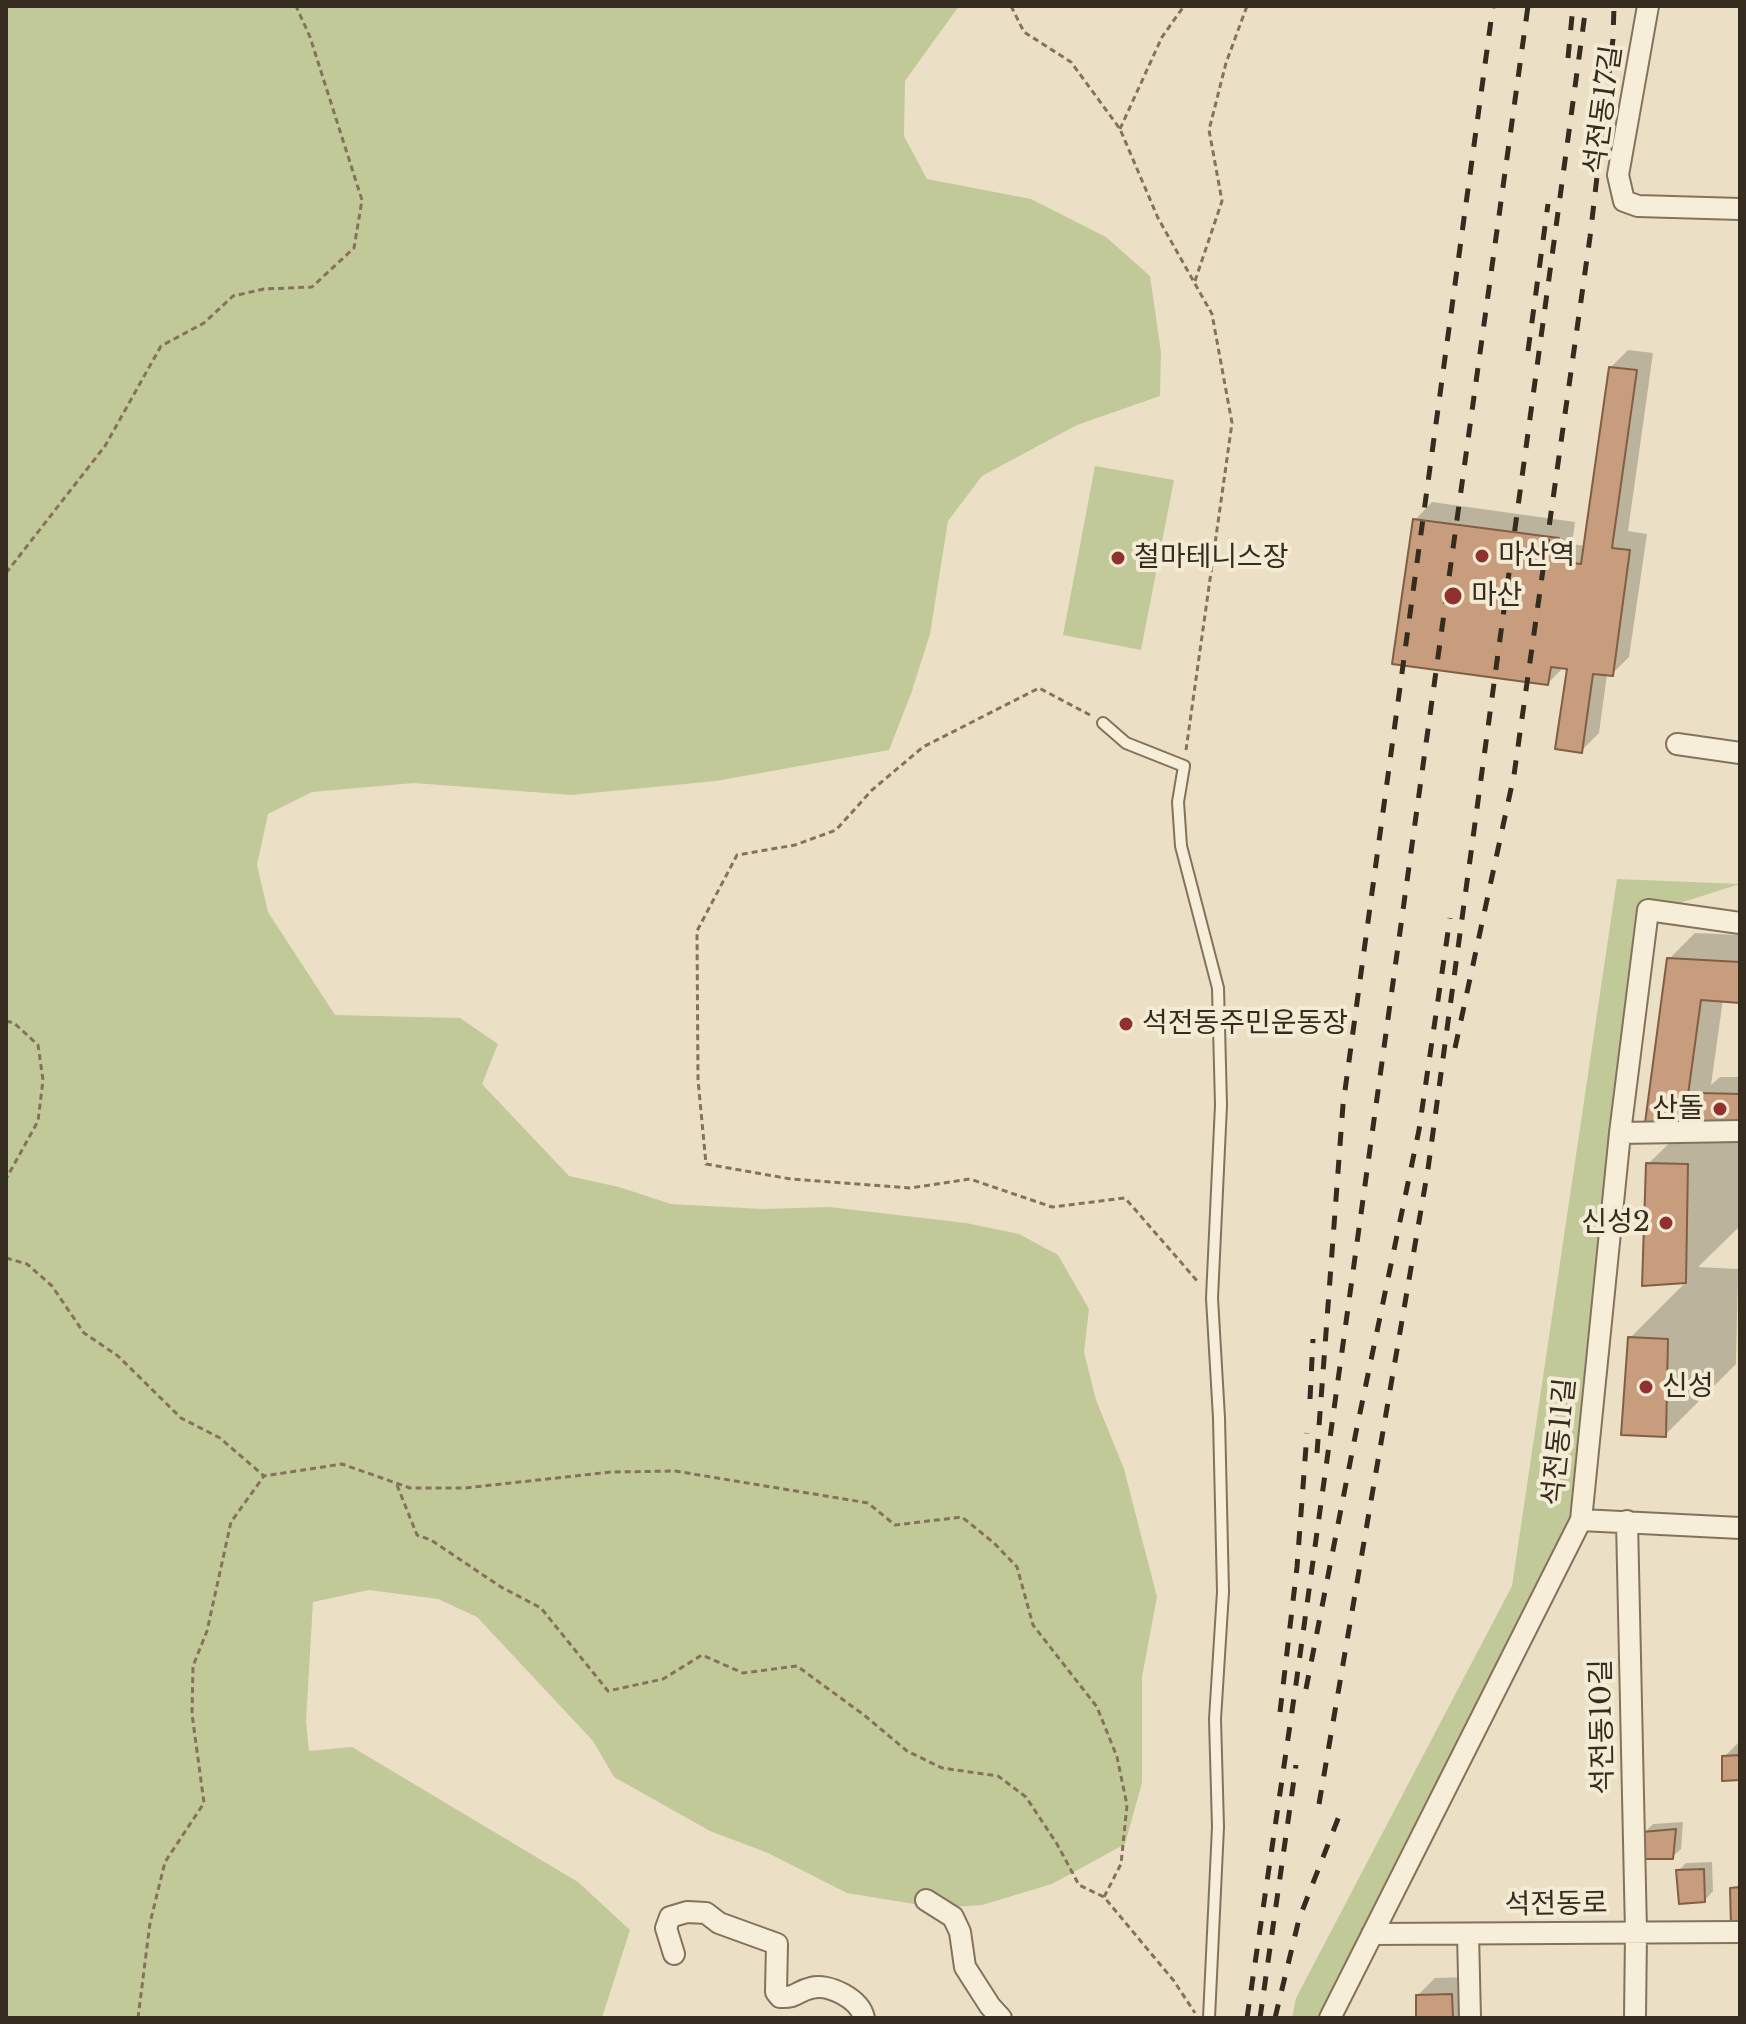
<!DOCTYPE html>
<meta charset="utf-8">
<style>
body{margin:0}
#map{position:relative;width:1746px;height:2024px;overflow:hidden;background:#ebe0c5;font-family:"Libre Baskerville",serif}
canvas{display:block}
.frame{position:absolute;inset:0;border:8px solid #362b1f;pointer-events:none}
</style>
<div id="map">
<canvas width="1746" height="2024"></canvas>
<div class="frame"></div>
</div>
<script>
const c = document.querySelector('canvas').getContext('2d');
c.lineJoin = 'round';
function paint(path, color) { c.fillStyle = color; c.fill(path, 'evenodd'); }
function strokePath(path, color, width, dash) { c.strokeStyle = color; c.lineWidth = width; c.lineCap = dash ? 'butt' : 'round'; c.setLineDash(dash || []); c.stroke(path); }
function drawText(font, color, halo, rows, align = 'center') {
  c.font = font + ' "Libre Baskerville","Noto Sans KR",serif'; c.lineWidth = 8; c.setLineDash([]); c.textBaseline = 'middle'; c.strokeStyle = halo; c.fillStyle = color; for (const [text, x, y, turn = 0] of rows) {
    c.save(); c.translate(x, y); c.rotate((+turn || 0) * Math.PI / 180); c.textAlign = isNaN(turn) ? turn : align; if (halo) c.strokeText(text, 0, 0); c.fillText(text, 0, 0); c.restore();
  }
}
paint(new Path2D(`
 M6 6H959L905 81 904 136 927 179 1031 199 1106 237 1150 276 1161 352 1160 396 1077 425 982 476 948 521 930 634 911 694 889 750 716 781 571 795 414 783 312 792 268 814 257 865 268 912 335 1015 460 1018 498 1044 482 1084 569 1176 619 1187 671 1204 762 1209 829 1207 966 1223 1019 1234 1058 1255 1089 1309 1084 1352 1096 1400 1124 1469 1157 1597 1142 1677V1783L1125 1844 1052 1884 982 1905 938 1908 847 1893 768 1853 710 1831 614 1777 593 1741 477 1617 438 1599 369 1590 313 1602 306 1721 309 1751 352 1747 578 1882 630 1930 602 2018H6Z
 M1095 466 1174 480 1141 650 1063 635Z
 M1617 879 1740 884 1642 915 1568 1543 1325 2018H1292L1296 1998 1512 1586Z`), '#c2c999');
paint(new Path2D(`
 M1628 350 1653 353 1628 531 1647 534 1629 657 1612 674H1607L1599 733 1582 750 1569 667H1564L1548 683 1415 520 1432 502 1575 522 1572 544 1586 546 1611 367Z
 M1695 933 1740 935V1001L1723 999 1711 1085 1720 1077H1740L1738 1228 1698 1267 1738 1269 1736 1364 1665 1435 1630 1338 1688 1280 1644 1283 1648 1164 1702 1111V1104L1684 1122 1669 959Z
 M1740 1741V1778L1724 1757Z
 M1683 1822 1681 1849 1672 1857 1644 1833 1653 1824Z
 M1712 1862 1713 1891 1705 1900 1678 1871 1686 1863Z
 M1469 1977 1470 2018H1403L1418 2016V1995L1435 1978Z`), '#0003');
const building = new Path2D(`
 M1609 367 1637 370 1612 548 1630 550 1613 676 1593 674 1582 753 1555 749 1567 669 1551 667 1548 685 1392 664 1413 519 1559 538 1556 561 1581 564Z
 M1667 958 1740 962V1003L1701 1000 1684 1124 1645 1123Z
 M1700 1093 1740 1094V1125L1699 1124Z
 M1646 1163 1688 1164 1686 1283 1642 1286Z
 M1628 1337 1668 1339 1666 1437 1621 1435Z
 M1740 1755V1780L1722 1781V1756Z
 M1676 1829 1673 1859H1641L1642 1832Z
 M1704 1869 1705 1902 1679 1904 1676 1870Z
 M1740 1887V1925L1731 1926 1730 1888Z
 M1452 1994 1453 2018H1416V1995Z`);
paint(building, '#c79d7d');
strokePath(building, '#825e44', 2);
const service = new Path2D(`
 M1103 723 1126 743 1184 766 1178 802 1181 846 1218 988 1221 1105 1212 1298 1219 1418 1223 1592 1215 1719 1218 1827 1209 2018`);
const minor = new Path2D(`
 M1648 6 1618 175 1624 201 1638 206 1740 209
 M1677 744 1740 753
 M1620 1133 1740 1131
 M1581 1520 1740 1528
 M1627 1521 1636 1932 1635 2018
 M926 1900 953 1917 960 1932 965 1967 990 2006 1001 2018
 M1372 1934 1740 1932
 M1468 1934 1470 2018
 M674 1954 666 1928 670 1917 687 1912 706 1913 719 1923 777 1944 776 1992 780 1997C797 1998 797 1991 811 1988 829 1983 860 1999 864 2018
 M1330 2018 1581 1520 1620 1133 1648 910 1740 923`);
strokePath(service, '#85725c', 14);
strokePath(minor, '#85725c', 24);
strokePath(new Path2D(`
 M1011 6 1024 32 1071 62 1120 129 1158 218 1212 314 1232 423 1186 750
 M1120 129 1162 37 1184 6
 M1195 281 1222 201 1209 130 1226 63 1247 6
 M6 573 105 446 161 346 204 323 233 296 264 289 312 287 354 248 362 200 310 37 296 6
 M1090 715 1039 688 923 747 872 790 836 830 795 845 737 855 697 931 698 1080 706 1164 791 1179 910 1188 970 1179 1052 1207 1125 1198 1199 1283
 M6 1021 14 1023 38 1045 43 1080 38 1121 6 1179
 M6 1258 27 1264 52 1286 84 1333 118 1356 181 1418 220 1438 264 1476 342 1464 410 1488H465L611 1472 675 1471 868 1503 895 1525 962 1517 994 1543 1017 1567 1033 1625 1097 1707 1117 1757 1127 1805 1121 1864 1104 1897 1174 1981 1195 2013
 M397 1485 417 1535 431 1540 501 1587 541 1608 608 1691 663 1679 702 1655 743 1673 797 1666 864 1715 907 1751 942 1768 998 1776 1026 1797 1057 1844 1079 1885 1104 1897
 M138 2018 150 1923 165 1862 204 1803 192 1714 193 1666 207 1631 231 1522 264 1476`), '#85725c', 3, [6, 4]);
strokePath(service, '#f6eed8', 10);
strokePath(minor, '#f6eed8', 20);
strokePath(new Path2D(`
 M1568 58 1573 6
 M1528 351 1548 204
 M1455 1048 1514 775 1590 237 1613 39 1614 6
 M1310 1399 1313 1339
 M1317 1453 1343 1105 1493 6
 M1306 1689 1356 1432 1419 1130 1450 918
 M1280 1712 1297 1567 1307 1433
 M1319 1804 1428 1169 1586 6
 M1247 2018 1296 1684 1528 6
 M1260 2018 1296 1765
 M1275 2018 1299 1919 1341 1811`), '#362b1f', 5, [14, 14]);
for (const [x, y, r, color] of [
 [1482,556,8,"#903130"],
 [1118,558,8,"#903130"],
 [1453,596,10,"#903130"],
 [1126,1024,8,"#903130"],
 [1720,1109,8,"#903130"],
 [1666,1223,8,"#903130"],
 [1646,1387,8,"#903130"]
]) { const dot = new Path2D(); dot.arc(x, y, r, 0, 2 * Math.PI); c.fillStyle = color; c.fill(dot); strokePath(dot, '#f3ebd4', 3); }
drawText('28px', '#362b1f', '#f3ebd4', [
 ["석전동17길",1604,110,-82],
 ["석전동11길",1560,1442,-84],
 ["석전동10길",1603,1727,-91],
 ["석전동로",1556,1905,-1]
]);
drawText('28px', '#362b1f', '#f3ebd4', [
 ["마산역",1498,556],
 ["철마테니스장",1134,558],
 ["마산",1471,596],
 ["석전동주민운동장",1142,1024],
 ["산돌",1704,1109,"right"],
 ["신성2",1650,1223,"right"],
 ["신성",1662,1387]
], 'left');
</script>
